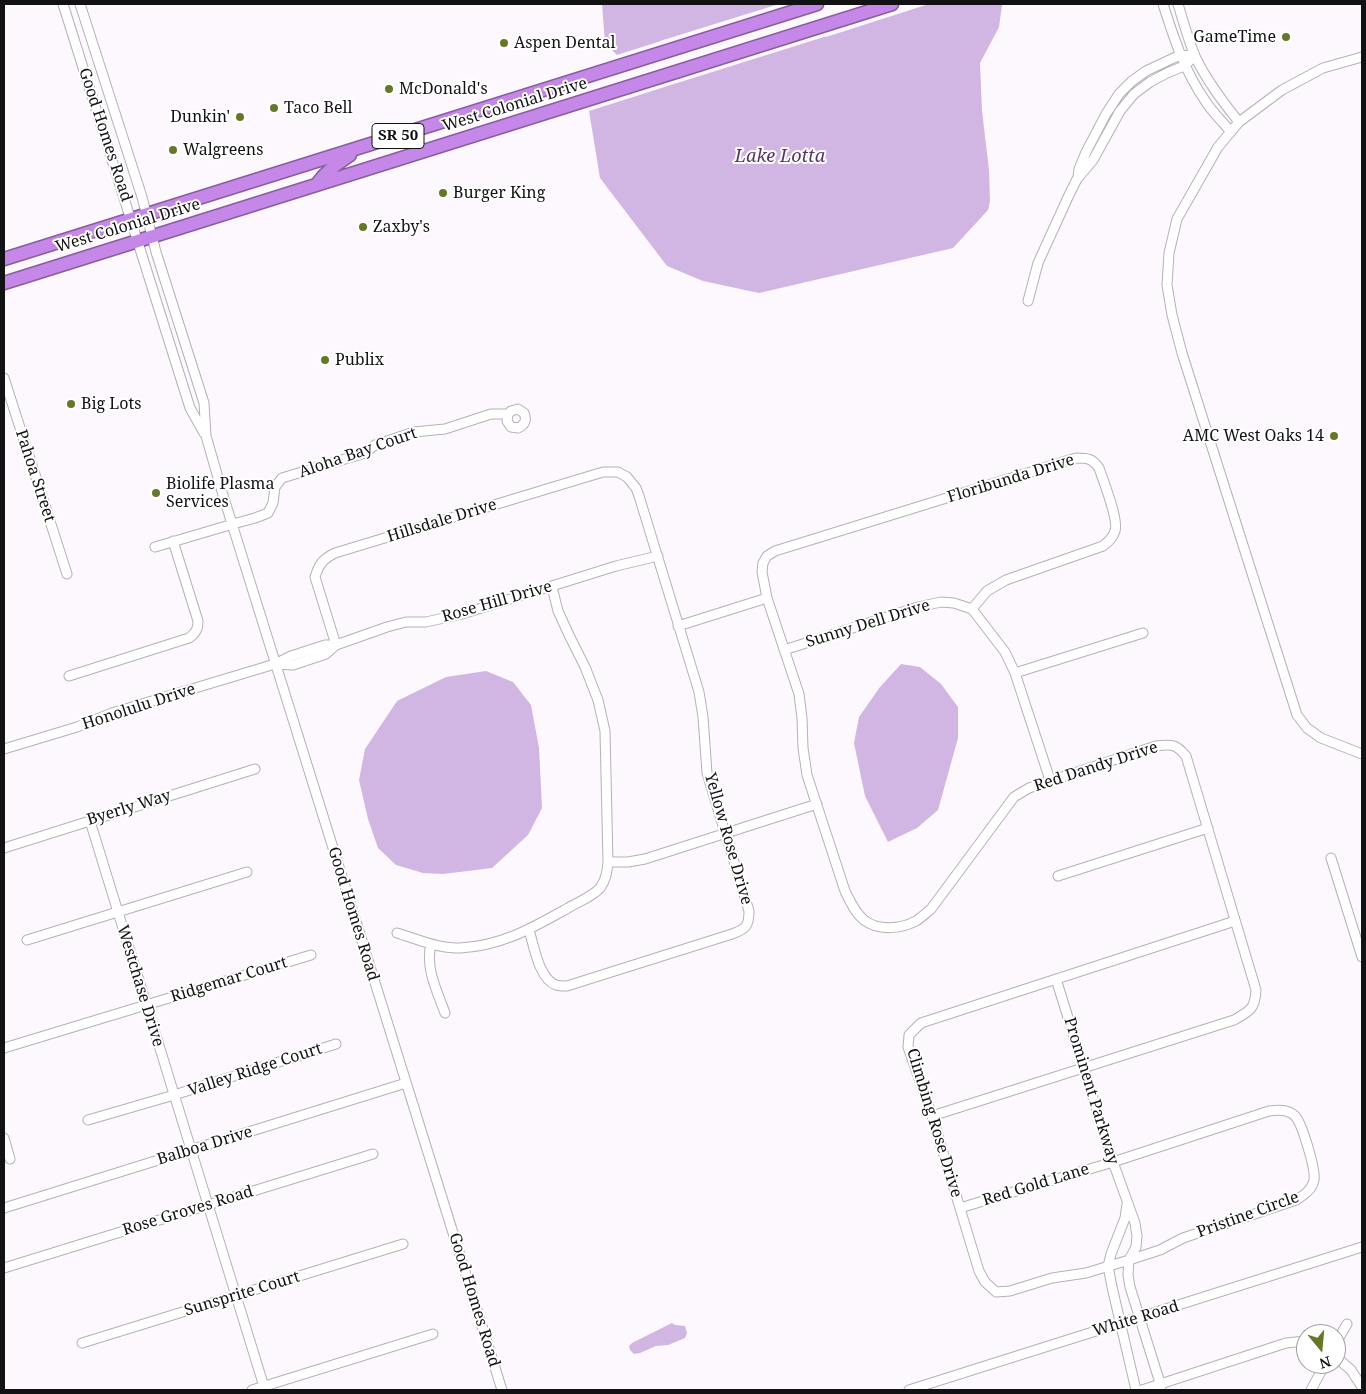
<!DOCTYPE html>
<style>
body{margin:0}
#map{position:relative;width:1366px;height:1394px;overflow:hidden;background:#fcf8fe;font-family:"Noto Serif",serif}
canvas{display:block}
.frame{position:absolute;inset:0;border:5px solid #121113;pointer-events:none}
.north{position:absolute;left:1296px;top:1324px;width:50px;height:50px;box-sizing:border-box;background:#fff;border:1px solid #a0a0a1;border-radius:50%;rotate:163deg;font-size:14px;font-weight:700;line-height:20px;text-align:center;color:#121113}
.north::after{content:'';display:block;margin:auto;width:18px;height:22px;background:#657827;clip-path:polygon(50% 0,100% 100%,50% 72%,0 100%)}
</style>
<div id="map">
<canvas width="1366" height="1394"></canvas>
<div class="frame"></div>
<div class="north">N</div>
</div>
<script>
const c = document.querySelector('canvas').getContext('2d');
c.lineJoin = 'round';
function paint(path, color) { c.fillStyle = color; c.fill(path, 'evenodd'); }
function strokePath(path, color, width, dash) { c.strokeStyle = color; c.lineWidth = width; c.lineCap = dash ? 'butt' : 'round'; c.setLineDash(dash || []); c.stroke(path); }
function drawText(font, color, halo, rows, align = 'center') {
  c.font = font + ' "Noto Serif",serif'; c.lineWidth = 4; c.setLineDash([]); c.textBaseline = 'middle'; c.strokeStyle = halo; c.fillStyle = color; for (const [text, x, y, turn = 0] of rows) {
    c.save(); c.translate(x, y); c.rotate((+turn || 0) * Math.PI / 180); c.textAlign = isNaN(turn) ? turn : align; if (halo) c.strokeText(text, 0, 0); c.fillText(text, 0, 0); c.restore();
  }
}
paint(new Path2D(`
 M602 4H815L826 37 929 4 1002 5 999 27 980 63 982 111 989 170 990 201 988 210 953 248 759 293 703 281 667 266 600 178 589 111 674 84 661 41 617 55 605 43Z
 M901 664 920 667 941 684 958 707V738L938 810 917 828 888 842 865 796 854 743 859 717 880 687Z
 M486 671 513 682 531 705 539 748 542 808 528 835 492 868 443 874 423 873 396 865 378 848 368 819 359 780 365 749 397 701 446 677Z
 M672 1323 675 1325 685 1326 687 1333 685 1338 668 1345 656 1346 640 1353 634 1354 630 1350 629 1346 632 1343Z`), '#d1b6e3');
paint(new Path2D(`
 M779 4H817L827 36 674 84 660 41Z`), '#fcf8fe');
const minor = new Path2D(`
 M63 4 190 408 204 433
 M80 4 142 197 156 252 204 403 206 436 223 495 502 1390
 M1163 4C1174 39 1185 72 1206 102 1213 113 1223 122 1231 132
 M1178 4C1183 21 1188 39 1195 56 1206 80 1223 102 1239 122
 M1362 57 1323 68 1282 90 1239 122 1218 147 1177 219 1169 253 1167 285 1172 315 1182 353 1297 715 1307 728 1321 738 1362 754
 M1078 177 1079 169 1086 152 1106 114 1119 94 1132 81 1146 71 1180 55 1195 56
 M1028 301 1038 263 1069 195 1077 179 1093 160 1120 111 1134 94 1150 82 1167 73 1184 66 1195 56
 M4 378 67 574
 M155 547 233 524 255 518 268 513 273 503 275 487 282 478 365 453 375 445 414 432 445 429 491 414H508L511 411 518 409 524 413C527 420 525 425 518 428L511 427 507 421 508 414
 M678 626 767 598
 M336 645 315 577C319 564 323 559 335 553L603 472H618L627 477 636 488 639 496 699 692 703 717 707 773 749 911C749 926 746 929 732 934L567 986C564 986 559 986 556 985 539 979 534 946 529 930
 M784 650 918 607 941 602 954 603 972 609 1005 652 1015 673 1050 780
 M276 664 293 665 326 654 336 645
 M1015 673 1143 633
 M69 676 189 638C196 633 198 629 198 621L173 541
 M4 749 77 727 112 713 275 664 291 656 325 645H336L387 627 406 622H426L462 614 616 566 658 556
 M90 821 265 1390
 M4 848 255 769
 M1331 858 1362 957
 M608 862H628L645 859 817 804
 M1058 876 1208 828
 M397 933C417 939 439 949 460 948 502 946 532 928 568 908 578 902 592 897 600 888 606 880 607 872 608 862L605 731 598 700 585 667 569 635 558 611 552 587
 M27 940 247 872
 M431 944C425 968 437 991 445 1013
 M1056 979 1113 1162 1135 1223 1137 1236 1136 1247 1129 1260 1128 1275 1130 1287 1160 1383 1161 1390
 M4 1048 311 955
 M932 1116 1234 1020C1250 1011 1255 1009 1256 990L1186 756C1176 744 1172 744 1156 746L1029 788 1014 797 931 909C926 913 921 918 916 921 901 929 878 931 864 920 855 913 850 901 845 891L807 775 803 748 802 718 799 694 767 598 762 572 763 563 767 556 775 551 1076 458C1087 458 1092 458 1099 468 1103 480 1119 520 1115 531 1113 538 1108 542 1103 546L1006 580 987 591 972 609
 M88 1120 174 1095 336 1044
 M4 1138 10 1159
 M1127 1204 1125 1218 1111 1254 1108 1266 1112 1287 1136 1390
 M4 1208 406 1083
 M960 1208 1113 1162 1269 1111C1278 1110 1288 1109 1295 1116 1302 1123 1316 1170 1314 1180 1312 1190 1304 1195 1296 1200L1183 1238 1160 1250 1129 1260 1086 1273 1052 1278 1010 1291 996 1292 985 1282 979 1271 932 1116 908 1047 909 1035 921 1023 1235 921
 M4 1268 373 1154
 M82 1343 403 1244
 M1336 1343 1347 1324
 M1336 1357 1351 1370 1362 1387
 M252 1390 433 1334
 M909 1390 1362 1247
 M1142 1390 1286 1343 1306 1341
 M1311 1390 1325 1364`);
const highway = new Path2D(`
 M317 184C326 171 337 164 350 155
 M4 259 817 4
 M4 283 892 4`);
strokePath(minor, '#b5b1b7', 11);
strokePath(highway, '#865e9d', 15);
strokePath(minor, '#fff', 9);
strokePath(highway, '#c587e8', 12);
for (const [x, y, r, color] of [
 [1286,37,5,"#657827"],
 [504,43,5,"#657827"],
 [389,89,5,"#657827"],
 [274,108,5,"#657827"],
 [240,117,5,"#657827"],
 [173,150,5,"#657827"],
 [443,193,5,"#657827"],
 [363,227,5,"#657827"],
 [325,360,5,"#657827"],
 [71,404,5,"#657827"],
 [1334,436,5,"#657827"],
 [156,493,5,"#657827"]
]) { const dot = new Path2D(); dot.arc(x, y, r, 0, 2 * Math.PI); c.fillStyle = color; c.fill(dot); strokePath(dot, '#fff', 2); }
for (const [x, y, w] of [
 [398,136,52]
]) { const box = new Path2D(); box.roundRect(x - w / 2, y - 12.5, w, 25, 4); c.fillStyle = '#fff'; c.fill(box); strokePath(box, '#121113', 1); }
drawText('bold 15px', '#121113', null, [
 ["SR 50",398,136]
]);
drawText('16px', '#121113', '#fff', [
 ["GameTime",1276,37,"right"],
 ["Aspen Dental",514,43],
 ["McDonald's",399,89],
 ["Taco Bell",284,108],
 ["Dunkin'",230,117,"right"],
 ["Walgreens",183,150],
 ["Burger King",453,193],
 ["Zaxby's",373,227],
 ["Publix",335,360],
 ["Big Lots",81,404],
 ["AMC West Oaks 14",1324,436,"right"],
 ["Biolife Plasma",166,484],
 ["Services",166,502]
], 'left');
drawText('16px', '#121113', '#fff', [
 ["West Colonial Drive",515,105,-17],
 ["Good Homes Road",105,135,72],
 ["West Colonial Drive",128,226,-17],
 ["Aloha Bay Court",358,453,-19],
 ["Pahoa Street",35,476,72],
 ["Floribunda Drive",1011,479,-17],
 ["Hillsdale Drive",442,521,-17],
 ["Rose Hill Drive",497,602,-16],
 ["Sunny Dell Drive",868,624,-17],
 ["Honolulu Drive",139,707,-18],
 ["Red Dandy Drive",1096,767,-18],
 ["Byerly Way",129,808,-17],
 ["Yellow Rose Drive",728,839,74],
 ["Good Homes Road",353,914,73],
 ["Ridgemar Court",229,980,-17],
 ["Westchase Drive",140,986,73],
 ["Valley Ridge Court",255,1070,-18],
 ["Prominent Parkway",1091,1091,73],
 ["Climbing Rose Drive",934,1123,73],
 ["Balboa Drive",205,1146,-17],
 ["Red Gold Lane",1036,1185,-17],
 ["Rose Groves Road",188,1211,-17],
 ["Pristine Circle",1248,1215,-20],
 ["Sunsprite Court",242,1294,-17],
 ["Good Homes Road",474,1300,73],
 ["White Road",1136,1319,-17]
]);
drawText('italic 18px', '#57336b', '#fff', [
 ["Lake Lotta",780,157]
]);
</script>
